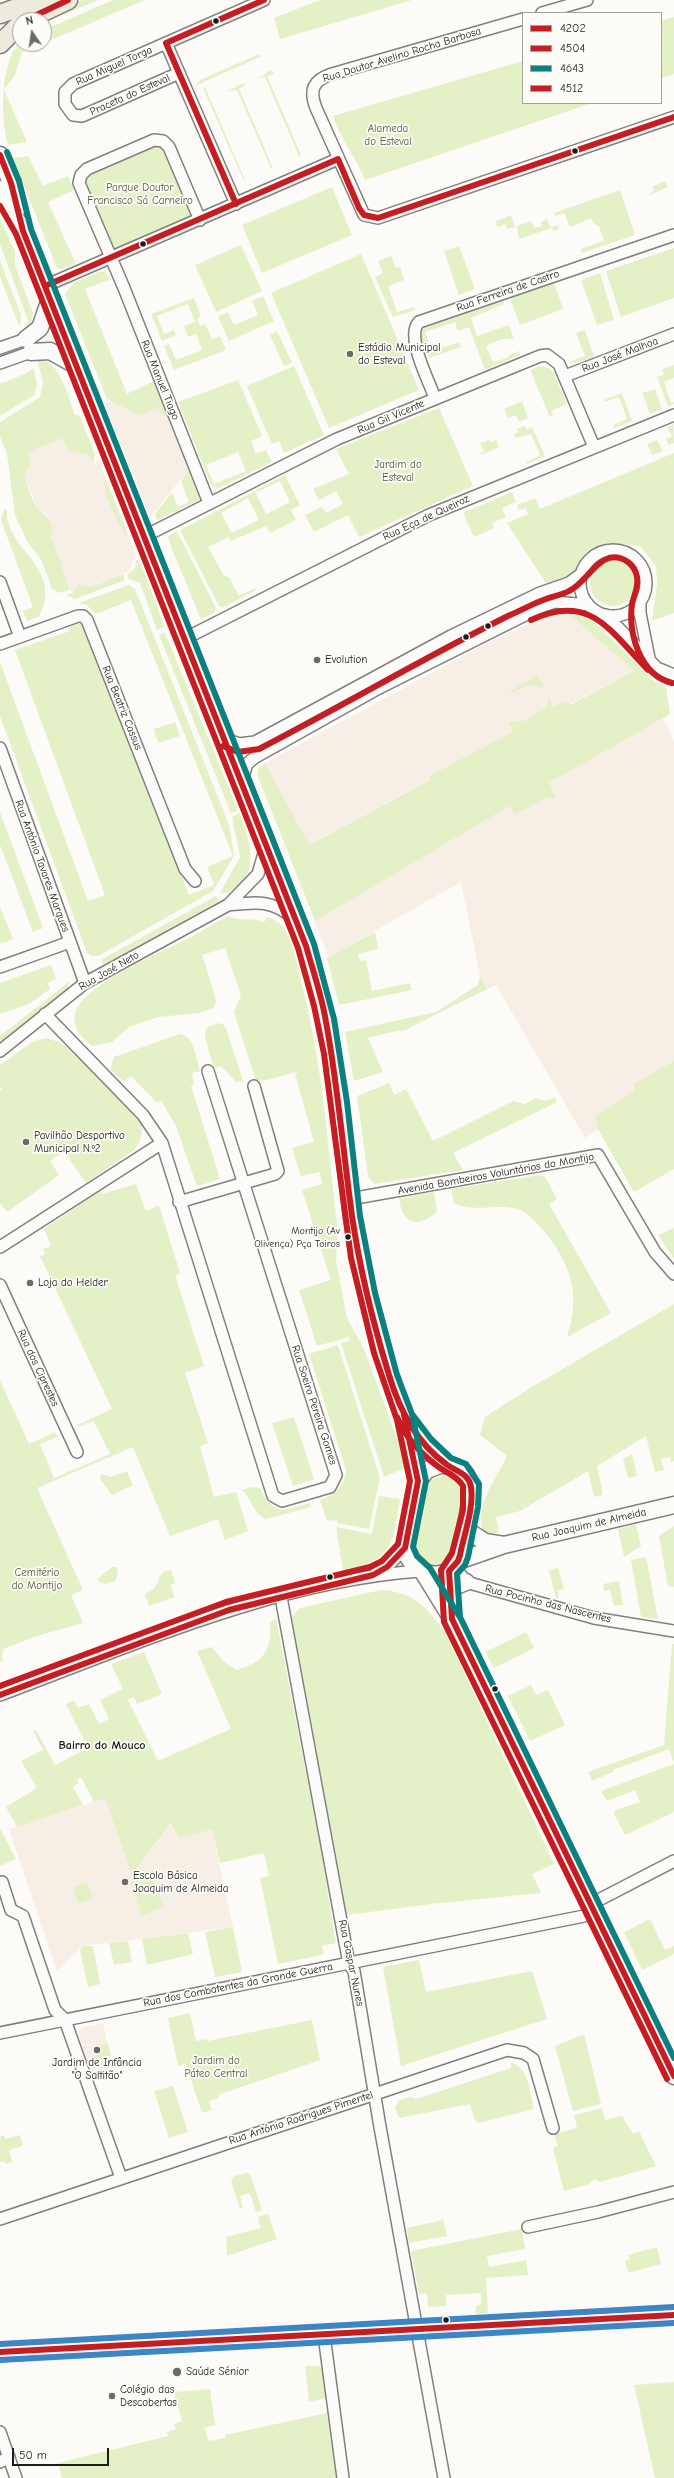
<!DOCTYPE html>
<meta charset="utf-8">
<style>
body{margin:0}
#map{position:relative;width:674px;height:2478px;overflow:hidden;background:#fcfbf8;font-family:"Comic Neue",sans-serif}
canvas{display:block}
.legend{position:absolute;left:522px;top:12px;width:140px;height:92px;box-sizing:border-box;background:#fdfcf7;border:1px solid #a3a29f;margin:0;padding:5px 7px;list-style:none;font-size:12px;color:#1c1c1c}
.legend li{display:flex;align-items:center;gap:8px;height:20px}
.legend b{width:20px;border:1px solid #a3a29f}
.north{position:absolute;left:12px;top:12px;width:40px;height:40px;box-sizing:border-box;background:#fdfcf7;border:1px solid #a3a29f;border-radius:50%;rotate:347deg;font-size:11px;font-weight:700;line-height:16px;text-align:center;color:#1c1c1c}
.north::after{content:'';display:block;margin:auto;width:14px;height:18px;background:#6a6a69;clip-path:polygon(50% 0,100% 100%,50% 72%,0 100%)}
.scale{position:absolute;left:12px;top:2448px;width:97px;height:18px;box-sizing:border-box;border:2px solid #1c1c1c;border-top:0;padding-left:5px;font-size:12px;line-height:14px;white-space:nowrap;color:#1c1c1c;-webkit-text-stroke:3px #fdfcf7;paint-order:stroke}
</style>
<div id="map">
<canvas width="674" height="2478"></canvas>
<ul class="legend">
<li><b style="height:5px;background:#c61d23"></b>4202</li>
<li><b style="height:5px;background:#c61d23"></b>4504</li>
<li><b style="height:5px;background:#0c807e"></b>4643</li>
<li><b style="height:5px;background:#c61d23"></b>4512</li>
</ul>
<div class="north">N</div>
<div class="scale">50 m</div>
</div>
<script>
const c = document.querySelector('canvas').getContext('2d');
c.lineJoin = 'round';
function paint(path, color) { c.fillStyle = color; c.fill(path, 'evenodd'); }
function strokePath(path, color, width, dash) { c.strokeStyle = color; c.lineWidth = width; c.lineCap = dash ? 'butt' : 'round'; c.setLineDash(dash || []); c.stroke(path); }
function drawText(font, color, halo, rows, align = 'center') {
  c.font = font + ' "Comic Neue",sans-serif'; c.lineWidth = 3.5; c.setLineDash([]); c.textBaseline = 'middle'; c.strokeStyle = halo; c.fillStyle = color; for (const [text, x, y, turn = 0] of rows) {
    c.save(); c.translate(x, y); c.rotate((+turn || 0) * Math.PI / 180); c.textAlign = isNaN(turn) ? turn : align; if (halo) c.strokeText(text, 0, 0); c.fillText(text, 0, 0); c.restore();
  }
}
paint(new Path2D(`
 M154 381 189 469 150 517 105 404Z
 M63 437 68 450 88 455 95 465 98 458 136 555 129 571 90 587 80 584 72 593 51 535 47 515 38 510 24 474V471L31 465 27 452Z
 M556 611 567 612 634 671 429 776 431 779 308 845 265 763 493 640Z
 M662 717 674 741V1077L585 1138 496 985 487 989 480 975 461 882 329 957 315 921Z
 M105 1798 132 1875 182 1810 205 1798 233 1927 83 1946 57 1971 9 1829Z
 M103 2023 114 2074 95 2080 78 2033 81 2028Z`), '#f7eee6');
paint(new Path2D(`
 M82 0H98L44 23V20H37Z
 M113 0H145L44 43V30Z
 M320 0H412L280 39 274 18Z
 M674 17V74L661 79V21Z
 M20 41V44H41L22 52 15 75 4 90 27 142 8 145C0 115 0 66 20 41Z
 M257 55 262 56 195 86 200 80Z
 M523 61V103H592L365 180C356 157 340 139 333 116Z
 M271 70 274 73 267 76 301 155 299 156 265 77 257 79Z
 M243 83 246 85 239 89 273 168H271L237 90 228 91Z
 M205 87 245 180 244 181 203 88Z
 M156 145 166 149 192 215 113 251 84 188V179L88 174Z
 M28 156 43 186 68 176 74 190 48 202 76 264 62 269 57 268 13 158Z
 M665 181 668 187 650 195V193L654 191 653 186Z
 M332 187 352 235 262 273 242 225Z
 M620 190 635 235 582 253 581 249 604 241 599 226 594 224 591 218 570 227 564 213 555 216 554 213Z
 M511 215 515 227 507 229 505 224 497 227 496 221Z
 M0 218 15 251V265L33 313 31 324 26 327 28 320 0 244Z
 M547 219 550 227 558 225 559 229 553 231 552 228 519 239 517 226 531 221 534 228 542 226 541 222Z
 M241 245 262 291 216 312 195 265Z
 M459 246 475 289 459 295 444 251Z
 M674 248V298L621 317 606 271Z
 M361 254 419 390 329 428 271 293Z
 M391 256 396 268 400 267 404 280 388 286 397 312 414 307 415 310 393 317 375 277 383 273 378 261Z
 M0 261 21 315 20 328 0 277Z
 M99 272H105L111 279 85 289 127 394 154 381 167 413 162 415 159 407 139 415 107 399 65 294 75 282Z
 M600 273 614 320 597 325 581 280Z
 M554 282 563 309 520 325 510 298Z
 M263 296 274 321 229 341 218 316 228 312 234 325 258 315 252 301Z
 M194 298 201 316 197 318 200 326 205 324 212 339 220 336 226 350 174 370 164 346 169 344 176 360 202 350 196 334 188 337 184 326 195 322 188 304 157 316 164 334 174 330 176 335 162 341 151 314Z
 M503 300 504 304 471 318 477 336 509 325 514 339H502L486 346 493 362 507 358 510 354 517 353 519 350 520 355 485 370 469 327 458 331 455 322 425 332 432 351 459 342 461 347 429 358 420 336 424 327Z
 M585 330 594 357 572 364 569 362 585 356 576 333Z
 M277 331 292 363 284 366 270 335Z
 M37 360C58 356 69 398 75 415L80 416 95 455 93 462 88 455 68 450 63 438 28 452 31 465 24 474C27 482 33 505 39 510 47 518 50 517 53 530L51 535 70 589 59 593 52 589 42 561 27 541 15 515 7 454 0 436V422L40 397 43 382Z
 M674 365V378L664 382 671 403 674 402V404L668 407 657 377 664 375 662 369Z
 M294 366 324 435 284 453 279 441 272 444 247 386Z
 M540 366 549 368 553 371 567 404 551 411 553 416 550 417 530 370Z
 M34 368 37 386 34 395 0 416V384L25 374Z
 M238 380 262 436 251 441 256 454 266 450 272 462 217 489 211 485 178 402ZM238 452 246 471 214 484 206 465Z
 M655 389 662 409 650 414 642 393Z
 M622 393 632 421 614 428 613 425 627 419 619 397 605 402 604 400Z
 M522 401 528 418 519 422 516 415 508 418 504 409Z
 M439 408 473 486 359 537 348 515 314 532 305 515 322 507 326 513 343 504 336 491 319 500 313 489 349 474 336 449Z
 M673 424 674 443 669 445 666 439 672 436 667 427Z
 M525 426 527 430 532 427 545 456 527 464 526 462 540 455 531 434 516 438 514 434 518 432 517 429Z
 M489 440 491 442 496 440 499 447 481 455 480 453 484 451 480 443Z
 M657 440 663 451 652 455 647 444Z
 M674 453V613L652 621 657 585 656 566 640 546 607 543 586 552 572 574 549 588 507 523 528 514 526 508 519 510 517 505 535 498 540 509Z
 M189 469 199 493V500L157 520 155 514 172 492 178 507 189 502 181 481Z
 M285 475 300 505 291 510 296 520 270 533 266 526 231 541 228 537 208 547 224 576 229 577 239 596 255 588 256 590 224 607 219 606 180 530 255 491 266 514 290 502 280 481 257 492 256 490ZM248 498 259 520 232 533 221 513Z
 M105 478 129 537C120 530 100 488 105 478Z
 M512 492 516 502 502 508 506 517 492 523 494 528 474 537 463 513Z
 M4 509 7 511C5 549 65 568 39 617L27 621 23 611 33 607 1 520Z
 M177 531 216 608 214 613 201 619 171 547 168 536Z
 M136 559 141 564 164 625V627L157 630 140 583 129 579 127 575 135 568Z
 M590 583a23 23 0 1 1 46 0a23 23 0 1 1-46 0Z
 M123 574 125 580 75 599 66 595 72 593 80 584 91 587Z
 M129 585 135 589 229 825 234 855V856L213 891 98 956H92L87 953 0 716V662L88 901 105 895 15 650 70 631V626L81 623 189 895 214 885 207 867 233 856 131 600 96 614 87 605 79 603Z
 M567 612 592 620 654 681 666 687 670 714 549 783 556 797 550 799 548 796 515 815 510 806 315 921 257 774 259 768 265 763 309 845 430 780 429 776 513 732 508 722 524 721 545 709 549 698 553 707 565 701 570 705 634 671Z
 M165 633 238 810 231 813 159 635Z
 M537 675 544 688 531 684 512 693 509 692Z
 M175 722 180 736 158 743 154 729Z
 M0 812 43 928 33 932 0 845Z
 M239 813C252 842 262 882 222 894L220 893 240 857 232 817Z
 M216 896 219 901 107 963 103 964 101 960Z
 M0 907 13 939 0 944Z
 M228 916C237 922 253 917 264 922L268 917C274 920 281 923 285 930 294 945 298 968 302 985 323 1066 328 1150 338 1233L336 1259 347 1318 364 1349 404 1457 405 1468 384 1477 341 1343 349 1341V1337L317 1346 299 1290 331 1280 302 1190 322 1184 320 1172 301 1176 292 1148 314 1142 295 1074 300 1071 267 1080 256 1081 234 1012 241 995 225 948 202 955 214 992 216 1002 213 1008 200 1013 158 1017 129 1027 112 1042 93 1046C80 1038 69 1023 77 1008 92 981 166 950 193 936 205 929 216 922 228 916Z
 M375 932 378 949 358 954 360 961 366 960 372 991 410 983 412 990 339 1005 327 958Z
 M51 965 56 979 48 983 50 989 29 1004 0 1014V983Z
 M480 975 487 989 401 1032 400 1030 368 1038 383 1072 354 1081 345 1032 436 1012 478 985Z
 M70 981 67 990 0 1042V1036Z
 M218 1023 224 1025 227 1031 243 1081 236 1082 221 1066 214 1068 205 1038 206 1028Z
 M180 1034C195 1037 196 1058 200 1071L192 1073 194 1084 191 1086 220 1179 198 1186 196 1184 176 1126 161 1100 157 1103 131 1076 124 1082 110 1069 114 1057Z
 M46 1038 59 1042 70 1050 137 1115C145 1128 143 1138 134 1150L86 1183 64 1151 50 1161 59 1175 7 1212 0 1203V1091L2 1089 0 1086V1065L32 1042Z
 M674 1061V1169L634 1192 596 1126 598 1124 594 1117 629 1095 634 1090V1084Z
 M389 1083 394 1095 406 1089 433 1141 513 1101 525 1104 536 1098 545 1101 555 1097 557 1102 453 1153 463 1170 374 1184 368 1176 357 1096Z
 M540 1175 546 1178 557 1199 549 1204 611 1313 567 1337C581 1294 571 1264 543 1230 537 1223 527 1212 517 1209 497 1203 473 1213 454 1203L451 1189Z
 M136 1184 146 1211 158 1206 160 1208 180 1273 175 1275 204 1366 185 1373 208 1443 200 1446 214 1497 236 1492 248 1531 225 1540 218 1519 170 1536 133 1447 37 1488 83 1590 71 1595 83 1623 37 1636 3 1649 2 1656 3 1661 0 1662V1380L29 1444 55 1432 58 1437 40 1444 54 1478 110 1454 94 1421 78 1427 77 1425 112 1409 40 1256 45 1254 43 1249 51 1246 44 1229 100 1191 102 1194Z
 M434 1192 437 1212C417 1229 402 1224 399 1198Z
 M674 1228V1259L658 1235Z
 M674 1304V1461L671 1462 670 1457 661 1459 664 1470 655 1472 646 1436 597 1466 603 1495 594 1497 588 1471 520 1511 496 1517 499 1533H484C473 1508 496 1479 507 1456L480 1435 485 1417 530 1388Z
 M338 1345 380 1478 369 1529 337 1523V1520L327 1521 320 1500C335 1495 344 1487 346 1470L309 1354Z
 M294 1417 314 1479 293 1486 272 1423Z
 M632 1454 637 1476 628 1478 623 1459Z
 M127 1471 133 1485 112 1495 100 1479 101 1474 111 1477Z
 M450 1475 461 1485 463 1494C460 1509 456 1559 443 1565 434 1570 427 1566 419 1562L415 1549 426 1489C431 1477 438 1476 450 1475Z
 M251 1487 260 1488C274 1517 282 1510 310 1503L311 1507 266 1519C253 1514 252 1499 242 1490Z
 M379 1496 400 1499C392 1547 393 1559 343 1571L336 1527 372 1534Z
 M636 1525 641 1546 624 1557 618 1529Z
 M674 1526V1587L668 1586 659 1536Z
 M646 1557 658 1619 641 1617 631 1560Z
 M112 1567H117L118 1574 115 1581 106 1584 99 1582 97 1579Z
 M558 1568 564 1589 558 1590V1599H556L549 1570Z
 M171 1570 175 1583 170 1585 175 1597 149 1606 145 1595C148 1591 153 1591 155 1587 161 1578 157 1572 171 1570Z
 M619 1581 623 1605 614 1606 610 1590 604 1591 603 1584Z
 M381 1590C414 1592 426 1607 445 1632L554 1864 532 1874 541 1893 431 1904 347 1915 292 1617 300 1608Z
 M276 1618 321 1851 336 1943 322 1946 324 1953 321 1955 278 1964 260 1878 269 1876 264 1853 220 1863 212 1829 179 1838 171 1823 132 1875 105 1798 94 1802 81 1777 77 1779 79 1783 73 1787 83 1805 17 1827 6 1807 37 1788 21 1761 43 1750 33 1731 36 1730 55 1765 88 1748 66 1704 74 1700 78 1708 89 1704 99 1724 109 1719 100 1700 123 1689 111 1664 144 1652 162 1694 137 1704 134 1697 128 1700 158 1761 231 1729 197 1651 212 1647 224 1662 237 1670C263 1662 272 1651 270 1623Z
 M526 1632 534 1648 494 1668 485 1652Z
 M672 1644H674V1763L669 1749 613 1770V1772L592 1781 588 1772 664 1745Z
 M531 1685 536 1695 548 1690 565 1725 530 1741 508 1696Z
 M674 1764V1812L625 1835 614 1813 616 1810 640 1802 635 1790 607 1801 601 1791Z
 M0 1828 16 1859 0 1866Z
 M152 1874 164 1907 142 1915 130 1882Z
 M87 1882 93 1898 78 1903 73 1887Z
 M650 1919 665 1950 674 1946V1954L642 1970 624 1932Z
 M233 1927 242 1972 215 1977 205 1932Z
 M188 1933 193 1954 147 1965 142 1939Z
 M128 1941 132 1962 114 1965 109 1943Z
 M83 1946H93L100 1984 88 1987 80 1950Z
 M419 1960 426 1992 532 1971 547 2019 401 2066 383 1967Z
 M190 2013 196 2041 207 2039 208 2041 312 2020 320 2060 218 2095 219 2098 209 2101 212 2110 202 2113 186 2064 178 2066 168 2018Z
 M584 2034 601 2104 573 2111 555 2046Z
 M108 2044 111 2056 98 2060 94 2047Z
 M511 2063C529 2066 530 2093 534 2109L478 2123 474 2118 470 2104 399 2118 395 2108 399 2100 411 2097 416 2099 511 2068Z
 M173 2086 188 2132 169 2138 154 2091Z
 M602 2108 605 2120 622 2116 633 2134 639 2131 656 2166 600 2182 595 2179 587 2185 564 2191 553 2148 558 2146 554 2134 577 2128 574 2115Z
 M4 2135 5 2139 20 2135 23 2146 9 2150 12 2162 6 2164 4 2161 0 2162V2137Z
 M246 2173 250 2174 262 2210 256 2212 250 2193 240 2196 243 2208 240 2209 231 2181 234 2176Z
 M268 2214 277 2239 227 2256 226 2237 261 2228 258 2217Z
 M443 2220 447 2236 409 2243 407 2228Z
 M522 2229 525 2249 487 2256 489 2267 526 2260 528 2275 486 2278 488 2313 476 2314 475 2307 481 2304V2293L446 2295V2306L428 2307 427 2293 419 2294 411 2251Z
 M657 2247 661 2264 628 2273 625 2260H630L628 2255Z
 M305 2366H321L326 2398 309 2402Z
 M674 2382V2478H655L634 2385Z
 M210 2389 215 2425 204 2428 209 2441 225 2438V2435L327 2413 336 2478H62L58 2463 168 2436 167 2432 176 2429 174 2424 182 2421 174 2392Z`), '#e4f1c6');
const street = new Path2D(`
 M542 13 587 0
 M523 19 332 74C313 80 309 90 316 108L364 215 378 218 674 117
 M166 43 236 204
 M179 73 82 116 73 115 65 104V92L73 84 264 0
 M200 220 169 147 163 141 154 140 87 169 81 175 79 183 124 288 209 503
 M45 286 338 159
 M0 348 26 339
 M0 363 31 352
 M565 376 674 334
 M435 398C429 381 405 336 419 322L674 235
 M145 536 337 439 540 356 547 355 559 364 594 447
 M580 583a33 33 0 1 1 66 0a33 33 0 1 1-66 0Z
 M0 582 20 637
 M640 602V613L649 658
 M606 615 657 668 674 675
 M186 638 429 515 674 415
 M0 644 78 616H83L87 620 185 869 195 881
 M226 739 239 744 255 742 451 636 540 593 569 583 580 575
 M0 748 85 983
 M242 779 247 764 254 758 379 688 543 606 555 602 588 605
 M228 905C255 902 273 899 294 919
 M0 967 70 942
 M45 1014 143 1115 162 1143 273 1496 282 1501 330 1487 336 1475 208 1071
 M0 1051 85 983 228 905 258 874 267 843
 M350 1199 598 1155 655 1252 674 1274
 M179 1202 275 1174 278 1171 254 1086
 M0 1247 162 1143
 M0 1285 77 1452
 M454 1566 466 1582 480 1586 594 1618 674 1631
 M376 1573 387 1567 405 1548
 M281 1597 349 1964 354 1971 380 2127 444 2478
 M0 1695C134 1645 277 1581 420 1571
 M2 1882 11 1910 23 1916 55 2010 65 2020
 M589 1905 674 1861
 M65 2020 121 2178
 M0 2033 594 1914
 M0 2219 507 2050 524 2053 533 2059 553 2128
 M528 2227 598 2212 674 2192
 M324 2335 343 2478
 M0 2352 674 2315
 M0 2432 16 2478
 M0 2462 9 2457`);
const secondary = new Path2D(`
 M0 155 11 183 17 209
 M0 189 23 231 267 843 306 946 322 1004 332 1053 352 1217 359 1257 382 1351 405 1418 418 1481
 M26 339 40 328 50 299
 M31 352 50 351 77 366
 M408 1422 425 1444 447 1465
 M440 1465C482 1463 470 1504 465 1530 463 1540 463 1554 457 1562 441 1586 410 1572 405 1548L418 1481 427 1470Z
 M465 1529 485 1542 504 1545
 M458 1561 504 1545 674 1505
 M449 1571 452 1618
 M423 1572 452 1619 674 2076
 M451 1588 466 1582`);
const primary = new Path2D(`
 M0 14 39 0
 M26 20 68 0
 M0 44 20 24`);
strokePath(street, '#81807f', 14);
strokePath(secondary, '#81807f', 19);
strokePath(primary, '#81807f', 21);
strokePath(street, '#fbfbf9', 11);
strokePath(secondary, '#fbfbf9', 16);
strokePath(primary, '#eeeade', 18);
strokePath(new Path2D(`
 M26 20 68 0
 M0 155 11 183 23 231 306 946C313 971 322 996 326 1022 338 1086 343 1151 352 1216 360 1270 373 1323 389 1375 399 1409 417 1443 446 1464 455 1471 469 1473 471 1487 474 1509 464 1534 460 1555L458 1561 449 1571 452 1619 674 2076
 M338 159 359 208 364 215 378 218 674 117
 M236 204 166 43 264 0
 M45 286 338 159
 M0 1695 229 1610 373 1575 387 1567 405 1548 418 1481 404 1415`), '#c61d23', 6);
strokePath(new Path2D(`
 M0 206 16 234 298 948 314 1006 324 1054 351 1258 374 1353 397 1420 410 1481 398 1544 382 1561 370 1567 226 1602 0 1686
 M531 620C590 592 610 631 648 670
 M223 746 238 752 259 749C343 706 425 657 510 615 522 610 534 603 546 599 554 596 562 595 569 591 589 582 601 544 628 562 632 565 636 571 637 577 639 586 634 595 632 604 628 634 640 675 672 683
 M397 1417C405 1436 420 1453 436 1465 444 1472 458 1476 463 1486V1510L452 1553 441 1570 444 1622 667 2079`), '#c61d23', 6);
strokePath(new Path2D(`
 M7 152 19 181 31 229 314 944 334 1019 347 1102 360 1216 375 1293 397 1375 412 1414 431 1439 451 1458 466 1464 479 1484 478 1507 468 1557 465 1565 457 1574 460 1617 674 2058
 M412 1414 426 1481 413 1547 417 1556 430 1568 461 1619`), '#0c807e', 6);
strokePath(new Path2D(`
 M0 2352 674 2315`), '#c61d23', 6);
strokePath(new Path2D(`
 M0 2360 674 2323`), '#3d85c6', 6);
strokePath(new Path2D(`
 M0 2344 674 2307`), '#3d85c6', 6);
for (const [x, y, r, color] of [
 [216,21,3.5,"#1c1c1c"],
 [575,151,3.5,"#1c1c1c"],
 [143,244,3.5,"#1c1c1c"],
 [350,354,4,"#6a6a69"],
 [488,626,3.5,"#1c1c1c"],
 [466,637,3.5,"#1c1c1c"],
 [317,660,4,"#6a6a69"],
 [26,1142,4,"#6a6a69"],
 [348,1237,3.5,"#1c1c1c"],
 [30,1283,4,"#6a6a69"],
 [330,1577,3.5,"#1c1c1c"],
 [495,1689,3.5,"#1c1c1c"],
 [125,1882,4,"#6a6a69"],
 [97,2050,4,"#6a6a69"],
 [446,2320,3.5,"#1c1c1c"],
 [177,2372,5,"#6a6a69"],
 [112,2396,4,"#6a6a69"]
]) { const dot = new Path2D(); dot.arc(x, y, r, 0, 2 * Math.PI); c.fillStyle = color; c.fill(dot); strokePath(dot, '#fdfcf7', 1.5); }
drawText('10px', '#1c1c1c', '#fdfcf7', [
 ["Montijo (Av",340,1231],
 ["Olivença) Pça Toiros",340,1244]
], 'right');
drawText('11px', '#1c1c1c', '#fdfcf7', [
 ["Rua Doutor Avelino Rocha Barbosa",402,55,-17],
 ["Rua Miguel Torga",114,66,-24],
 ["Praceta do Esteval",130,95,-24],
 ["Rua Ferreira de Castro",508,291,-19],
 ["Rua José Malhoa",620,355,-21],
 ["Rua Manuel Tiago",160,380,68],
 ["Rua Gil Vicente",391,417,-23],
 ["Rua Eça de Queiroz",426,518,-25],
 ["Rua Beatriz Cassus",122,708,68],
 ["Rua António Tavares Marques",42,866,70],
 ["Rua José Neto",109,971,-30],
 ["Avenida Bombeiros Voluntários do Montijo",496,1174,-10],
 ["Rua dos Ciprestes",38,1368,65],
 ["Rua Soeiro Pereira Gomes",314,1405,72],
 ["Rua Joaquim de Almeida",589,1525,-13],
 ["Rua Pocinho das Nascentes",548,1604,14],
 ["Rua Gaspar Nunes",351,1963,78],
 ["Rua dos Combatentes da Grande Guerra",238,1985,-11],
 ["Rua António Rodrigues Pimentel",301,2118,-18]
]);
drawText('11px', '#525943', '#fdfcf7', [
 ["Alameda",388,129],
 ["do Esteval",388,142],
 ["Parque Doutor",140,188],
 ["Francisco Sá Carneiro",140,201],
 ["Jardim do",398,465],
 ["Esteval",398,478],
 ["Cemitério",37,1573],
 ["do Montijo",37,1586],
 ["Jardim do",216,2061],
 ["Páteo Central",216,2074]
]);
drawText('11px', '#1c1c1c', '#fdfcf7', [
 ["Estádio Municipal",358,348],
 ["do Esteval",358,361],
 ["Evolution",325,660],
 ["Pavilhão Desportivo",34,1136],
 ["Municipal N.º2",34,1149],
 ["Loja do Helder",38,1283],
 ["Escola Básica",133,1876],
 ["Joaquim de Almeida",133,1889],
 ["Jardim de Infância",97,2063,"center"],
 ["\"O Saltitão\"",97,2076,"center"],
 ["Saúde Sénior",186,2372],
 ["Colégio das",120,2390],
 ["Descobertas",120,2403]
], 'left');
drawText('bold 12px', '#1c1c1c', '#fdfcf7', [
 ["Bairro do Mouco",102,1746]
]);
</script>
